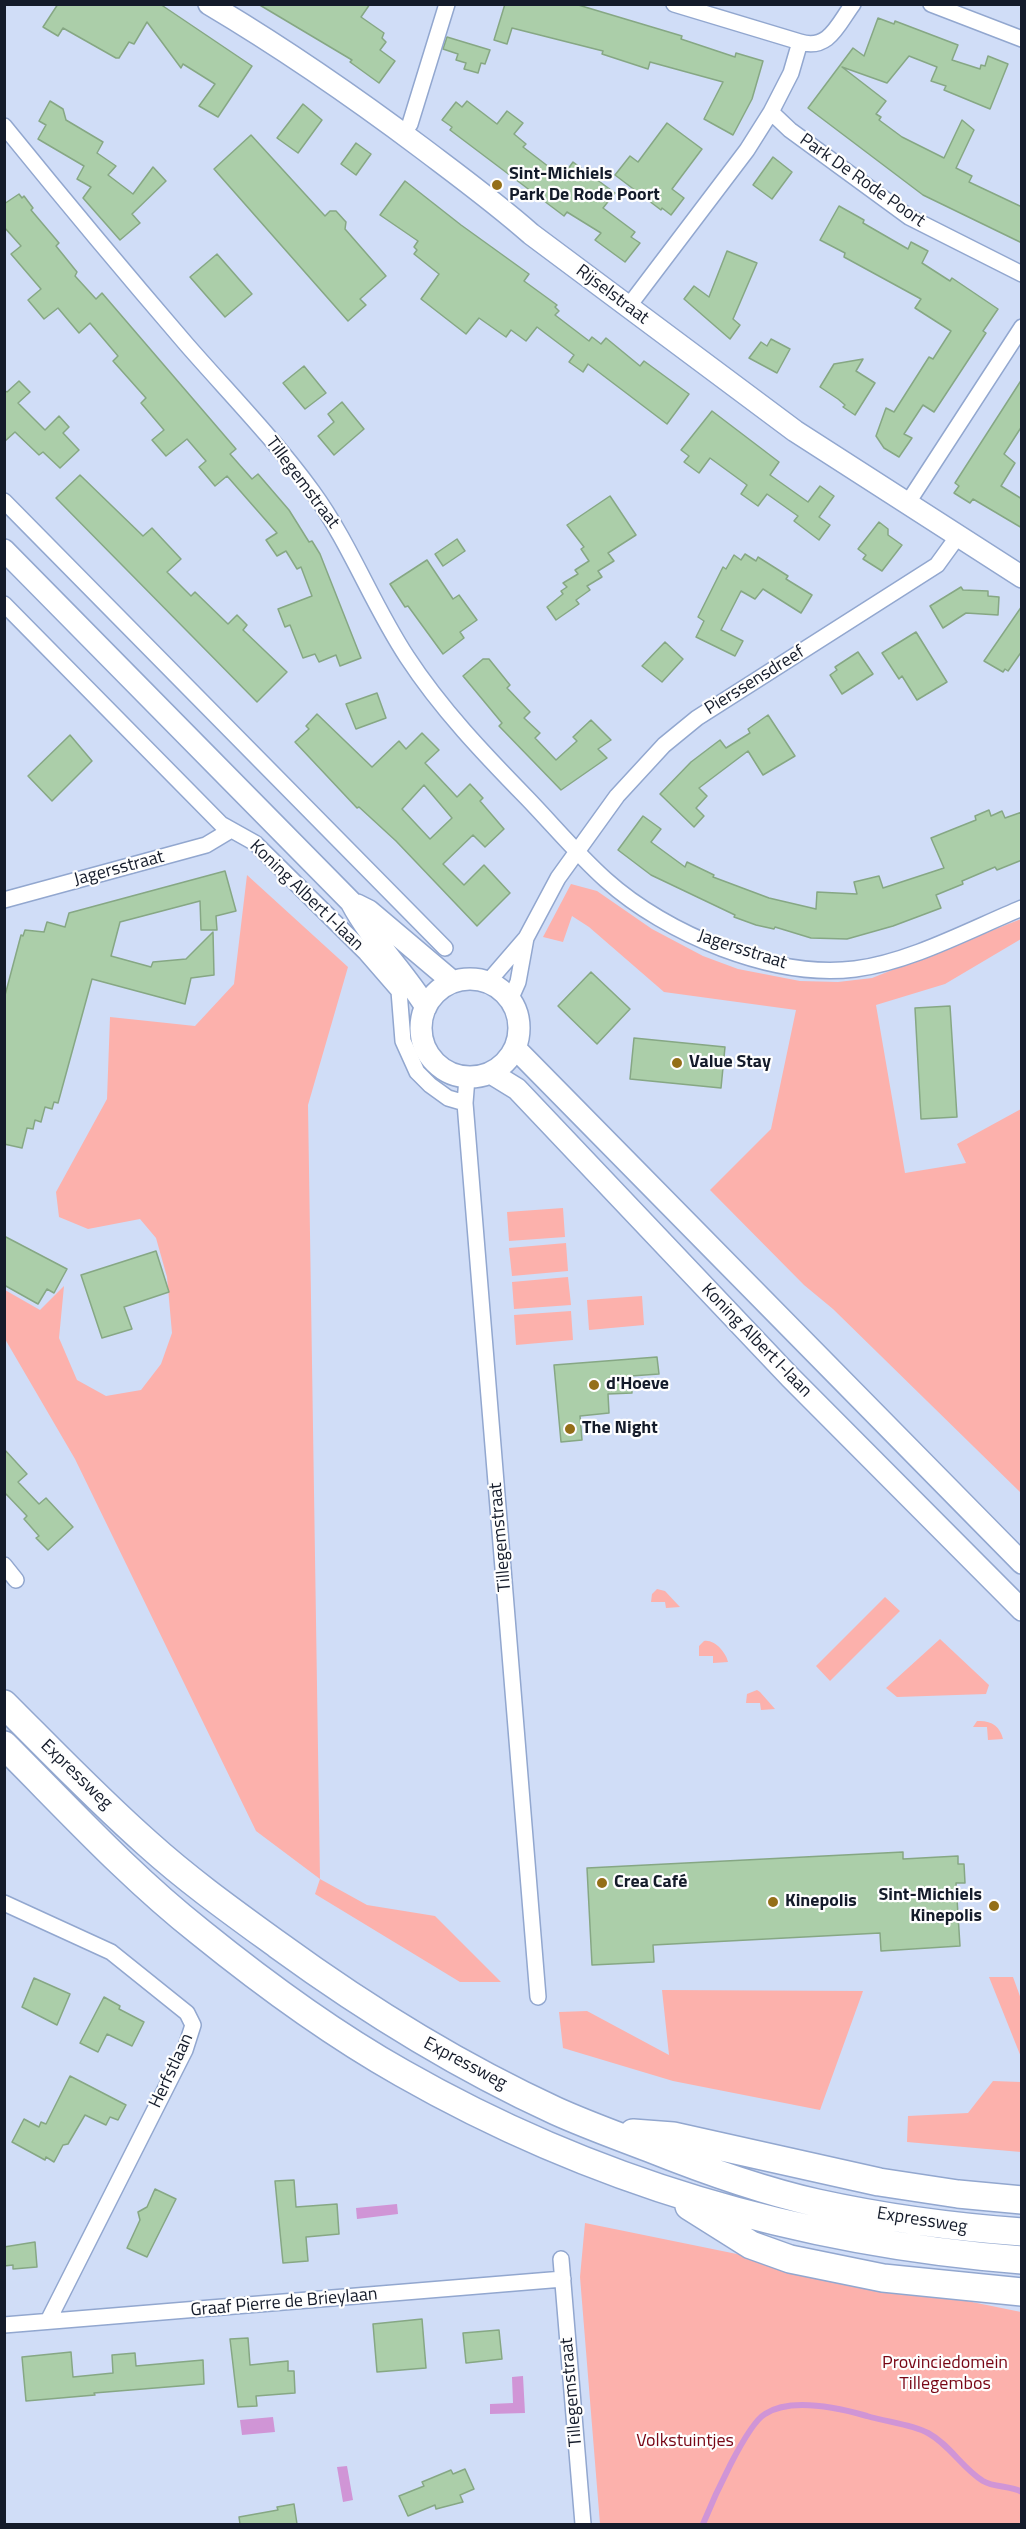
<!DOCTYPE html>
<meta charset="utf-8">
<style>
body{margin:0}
#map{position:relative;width:1026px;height:2529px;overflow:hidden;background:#d0ddf7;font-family:"Titillium Web",sans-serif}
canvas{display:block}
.frame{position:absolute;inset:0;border:6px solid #141b2a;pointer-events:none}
</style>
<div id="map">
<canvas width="1026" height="2529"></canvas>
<div class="frame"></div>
</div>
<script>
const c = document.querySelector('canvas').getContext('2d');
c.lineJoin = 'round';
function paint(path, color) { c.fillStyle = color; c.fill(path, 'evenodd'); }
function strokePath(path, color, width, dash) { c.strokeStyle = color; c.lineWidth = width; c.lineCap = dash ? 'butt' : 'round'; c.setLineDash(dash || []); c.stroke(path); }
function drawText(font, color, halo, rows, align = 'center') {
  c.font = font + ' "Titillium Web",sans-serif'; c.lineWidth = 4.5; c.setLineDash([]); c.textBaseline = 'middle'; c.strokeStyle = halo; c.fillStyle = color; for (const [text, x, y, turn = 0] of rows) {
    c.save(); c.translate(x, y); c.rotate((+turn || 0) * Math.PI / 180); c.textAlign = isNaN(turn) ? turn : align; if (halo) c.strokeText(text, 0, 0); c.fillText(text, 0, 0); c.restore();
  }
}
paint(new Path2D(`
 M247 875 348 967 308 1105 320 1879 367 1905 435 1916 501 1982H460L315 1894 320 1879 256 1831 75 1459 5 1339V1290L40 1310 64 1286 59 1338 77 1380 106 1396 141 1390 161 1364 172 1333 167 1277 156 1238 140 1219 88 1229 59 1217 56 1192 107 1099 110 1017 195 1026 234 984Z
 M571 884 597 891 652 929 703 956 738 969 800 981 838 982 872 978 1021 919V939L945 984 876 1005 905 1173 966 1163 957 1144 1021 1109V1493L833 1309 804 1285 710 1190 771 1129 796 1010 664 992 589 927 572 916 563 942 543 937Z
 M563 1208 565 1237 509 1241 507 1212Z
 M566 1243 568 1271 512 1276 509 1248Z
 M568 1277 571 1305 514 1309 512 1282Z
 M642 1296 644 1325 589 1330 587 1300Z
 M571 1311 573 1340 516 1345 514 1315Z
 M657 1589 665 1591 680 1607 666 1608 665 1602H651L652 1594Z
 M885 1597 900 1611 830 1681 816 1666Z
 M940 1639 989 1685 986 1694 897 1697 886 1688Z
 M704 1641C714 1639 726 1652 728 1662L713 1663V1656H699V1646Z
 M757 1690 760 1692 775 1709 761 1710 760 1703H746L747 1694Z
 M977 1721C991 1720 1000 1726 1003 1739L988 1740 987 1727H973Z
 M989 1977H1013L1021 1999V2057Z
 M662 1990 863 1991 820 2110 673 2081 563 2048 559 2012 587 2011 669 2055Z
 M993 2081 1021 2082V2152L907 2142 908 2116 968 2113Z
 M585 2223 1021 2312V2524H600L580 2277Z`), '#fcb1ac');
paint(new Path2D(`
 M397 2204 398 2214 357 2219 356 2208Z
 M523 2376 525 2413 490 2414V2404L513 2403 512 2377Z
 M273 2417 275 2432 242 2435 240 2420Z
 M347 2466 353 2500 343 2502 337 2467Z`), '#d095d6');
strokePath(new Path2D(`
 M703 2524C712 2502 746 2425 765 2414 791 2397 839 2408 867 2416 886 2422 911 2424 928 2433 950 2445 962 2468 983 2481 995 2488 1009 2485 1022 2492`), '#d095d6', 6);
const building = new Path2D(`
 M58 4H160L252 66 218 117 199 106 215 84 183 64 181 68 147 22 134 44 129 42 119 58H116L63 28 58 36 43 27Z
 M258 4H370L361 17 384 33 382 38 386 42 380 50 395 61 379 83 350 62 352 60Z
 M505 4H575L682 36 681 39 735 57 736 53 763 61 752 99 733 135 704 119 723 82 650 62 648 69 602 54 603 51 512 28 507 44 494 40Z
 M878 18 894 24 895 21 958 45 952 60 980 69 981 65 985 66 988 56 1008 64 990 109 944 90 946 86 931 81 937 67 909 56 887 83 842 67 886 101 876 114 881 117 879 120 902 137 944 158 962 120 974 130 956 168 972 176 969 182 1022 207V243L923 195 808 108 853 48 864 56Z
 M447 37 490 50 485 64 481 63 478 73 464 69 466 63 456 60 458 54 443 49Z
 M50 101 63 109 66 120 103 142 97 153 116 166 108 175 133 194 153 167 166 181 132 214 140 223 120 240 83 198 91 187 77 179 84 166 38 139 46 125 39 121Z
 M467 101 497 124 507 111 523 123 514 134 526 144 523 147 562 177 573 162 615 193 603 208 635 232 631 237 640 243 625 262 595 240 601 233 567 212 564 216 450 130 452 127 442 120 456 102 462 107Z
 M303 104 322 120 298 153 277 138Z
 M667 123 702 149 672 189 684 198 671 215 662 208 661 210 615 175 630 156 638 162Z
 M251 135 325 216 330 211H336L346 222 345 229 386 276 360 299 366 305 348 321 214 169Z
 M356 143 371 154 356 175 341 164Z
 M773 157 792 172 772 199 753 185Z
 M405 181 461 225 529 274 524 281 557 305 555 307 559 311 555 315 589 341 592 337 601 344 606 338 640 366 644 361 689 394 667 424 588 364 583 372 569 362 574 355 537 327 526 341 511 330 506 337 479 318 466 334 421 299 439 274 414 254 417 250 414 247 418 241 380 215Z
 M19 194 22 198 24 196 33 208 31 210 59 243 56 246 77 272 75 276 96 299 102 293 236 449 230 454 252 479 258 474 289 510 309 542 312 541 320 554 361 658 340 666 336 655 319 662 315 654 303 658 290 625 285 627 278 609 312 596 301 567 297 569 286 551 277 556 266 540 277 533 227 476 215 486 199 467 206 461 187 439 166 456 152 440 164 430 141 403 146 398 113 361 118 356 90 323 79 333 58 308 44 319 28 300 41 289 11 254 21 246 4 227V204Z
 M839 206 864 220 863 223 908 249 911 242 928 251 922 263 950 281 952 278 998 309 983 331 986 333 934 412 923 405 904 434 912 438 899 457 884 448 876 436 886 408 894 412 929 357 933 359 951 331 915 308 921 299 844 257 845 253 820 240Z
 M727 251 757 263 733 319 740 325 730 339 684 299 694 286 709 297Z
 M217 254 252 294 225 317 190 277Z
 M771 339 790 349 777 373 749 358 761 342 767 346Z
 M863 359 856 371 875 383 855 415 843 407 845 405 838 399 820 387 834 364Z
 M304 366 326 393 305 409 283 383Z
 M1022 379V426L1004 454 1015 463 1001 486 1022 499V528L973 499 970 503 954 493 959 486 955 483Z
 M19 381 30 392 18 403 45 430 59 416 69 427 63 433 79 450 60 468 43 452 39 455 15 432 4 442V390L7 392Z
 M342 402 364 429 334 455 318 436 334 422 328 414Z
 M712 411 779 462 770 475 808 502 820 486 834 496 819 517 830 525 819 540 794 521 798 516 767 494 758 506 741 494 747 485 710 458 699 473 684 462 689 456 681 450Z
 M80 475 143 536 152 528 181 559 167 572 191 596 195 592 228 624 237 615 247 625 243 630 287 672 257 702 56 498Z
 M610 496 636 535 608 553 614 561 598 571 602 577 587 586 590 590 576 600 579 604 556 620 547 607 563 594 561 591 567 587 563 583 578 574 575 570 589 561 581 549 584 547 567 525Z
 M879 522 888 529V535L902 545 882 571 863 559 866 555 858 549Z
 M457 539 465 551 443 566 435 554Z
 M745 554 756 561 758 557 788 576 786 579 812 595 801 613 763 589 755 599 741 591 721 630 743 641 735 656 696 637 704 621 698 617 723 567 726 569 734 555 741 560Z
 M427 560 453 599 459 595 477 620 460 632 464 638 443 654 408 606 405 607 390 584Z
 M961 587 963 590 988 591V596L999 597 998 615 966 613 943 628 930 606Z
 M1022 606V651L1008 671 1005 669 1003 672 984 661Z
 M916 632 947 682 917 700 902 676 899 679 882 653Z
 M665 642 683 659 662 682 642 666Z
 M858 652 873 674 842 694 830 675 837 670 835 667Z
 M483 659H489L510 685 507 688 530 712 524 718 540 733 535 738 556 760 577 741 573 737 591 720 611 740 598 749 607 758 561 790 499 726 502 723 463 676Z
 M377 693 386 718 356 729 346 704Z
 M317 714 372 767 399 741 406 749 422 733 439 750 425 763 457 797 470 784 483 798 480 801 504 829 485 847 473 835 443 864 464 885 484 865 510 893 477 926 396 841 359 807 357 808 295 742 309 729 306 726ZM424 785 452 818 430 839 402 809Z
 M768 715 795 756 763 775 748 751 699 788 707 796 696 808 704 816 694 827 660 794 691 762 720 740 726 748 750 733 748 729Z
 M70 735 92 761 52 801 28 776Z
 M989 810 991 816 1002 811 1005 818 1022 812V860L997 870 995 867 962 881 963 884 936 895 941 908 893 926 847 939 811 938 775 927 774 929 756 925 734 917 735 915 651 875 618 850 643 816 661 829 651 842 685 867 687 862 714 875 713 877 769 898 816 909 817 892 857 894 854 882 879 876 883 888 944 868 931 838 976 820 975 816Z
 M225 871 236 911 216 916 217 930H201L200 901 120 922 111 956 151 967 153 962 186 959 213 932 214 975 191 978 185 1004 92 979 58 1103 54 1102 52 1109 45 1107 41 1122 35 1120 33 1129 27 1128 22 1148 4 1144V999L21 935 23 936 25 930 44 932 47 922 65 927 69 913Z
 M591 972 630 1009 597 1044 558 1006Z
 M950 1006 957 1117 921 1119 915 1008Z
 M634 1038 725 1047 721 1088 630 1079Z
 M4 1236 67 1269 54 1293 47 1289 38 1304 4 1285Z
 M156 1251 169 1292 124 1307 132 1329 102 1338 81 1275Z
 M657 1357 659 1374 631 1376 632 1393 608 1394 609 1413 580 1416 582 1440 561 1442 554 1365Z
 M4 1449 27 1474 18 1482 39 1504 46 1498 73 1527 48 1550 36 1538 39 1536 24 1519 27 1516 6 1494 4 1496Z
 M903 1852V1859L958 1856V1864H964L965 1883H956L960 1946 881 1951 880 1933 653 1945 654 1962 592 1965 587 1868Z
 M34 1978 70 1994 57 2025 22 2007Z
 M104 1997 120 2006 119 2009 144 2022 132 2046 107 2034 98 2052 80 2043Z
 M70 2076 126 2105 118 2120 110 2117 106 2125 85 2115 68 2144 63 2145 54 2162 46 2157 45 2160 12 2142 24 2119 39 2127 41 2122 46 2124Z
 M294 2180 296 2207 337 2204 339 2234 306 2237 308 2261 283 2263 275 2181Z
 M155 2189 176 2199 147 2257 127 2248 140 2220 138 2212 147 2207Z
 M35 2242 37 2267 13 2269V2265L4 2266V2247Z
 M422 2319 426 2368 377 2372 373 2324Z
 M499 2330 502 2359 466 2363 463 2333Z
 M248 2338 250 2365 288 2361V2371H294L295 2393 256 2396 257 2406 238 2407 230 2339Z
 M71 2352 73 2377 113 2373 112 2355 135 2353 136 2366 203 2360 204 2384 94 2393 95 2395 26 2401 22 2357Z
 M465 2469 474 2489 460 2495 463 2502 436 2509 435 2505 408 2516 399 2496 424 2486 422 2482 451 2470 453 2474Z
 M294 2504 297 2524H240L239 2517 278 2510 277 2507Z`);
paint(building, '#abcea9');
strokePath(building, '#86a784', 1.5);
const street = new Path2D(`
 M674 4 800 42
 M853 4C838 24 829 51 800 42L791 73 771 112 790 130 909 217 1022 274
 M931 4 1022 39
 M4 126C64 200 125 273 187 345 229 393 274 439 312 491 350 543 372 604 407 657 441 709 484 754 527 798 553 825 578 855 606 880 666 934 773 979 855 969 910 962 969 930 1022 908
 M403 134 410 124 447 4
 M628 307 747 150 771 112
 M4 501 445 948
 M907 504 1022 327
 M4 604 221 824 255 843 366 953 399 991 403 1041 417 1072 430 1085 448 1098 465 1103
 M4 900 206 845 231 830
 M488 982 526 938 558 878 617 796 664 745 697 718 937 565 958 536
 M510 1000 518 982 526 938
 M467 1078 465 1103 538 1997
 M4 1565 16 1580
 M4 1903 111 1952 187 2013 193 2025 185 2050 48 2321
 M561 2259 583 2524
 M4 2325 563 2279`);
const secondary = new Path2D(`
 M209 4C283 48 354 97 422 148 459 176 496 203 531 234L795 431 1022 577
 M4 550 351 902C371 940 403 970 426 1007
 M357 905 369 911 453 982
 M421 1028a49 49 0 1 1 98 0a49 49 0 1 1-98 0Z
 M515 1048 1022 1563
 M491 1073 517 1089 790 1377 1022 1610`);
const highway = new Path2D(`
 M4 1704C52 1752 98 1800 148 1844 189 1881 234 1913 278 1945 366 2009 458 2066 556 2111 587 2125 618 2136 649 2148 704 2170 760 2190 817 2203 885 2218 953 2227 1022 2232
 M4 1745C68 1809 129 1876 200 1932 263 1983 331 2033 402 2073 593 2182 803 2243 1022 2260
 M633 2133 673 2136 879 2182 958 2194 1022 2200
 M689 2206 751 2245 790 2259 883 2278 1022 2292`);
strokePath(street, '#92a7cf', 18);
strokePath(secondary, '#92a7cf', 24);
strokePath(highway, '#92a7cf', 30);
strokePath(street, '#fff', 15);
strokePath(secondary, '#fff', 21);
strokePath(highway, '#fff', 27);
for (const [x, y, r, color] of [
 [497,185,6,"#946f18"],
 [677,1063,6,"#946f18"],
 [594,1385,6,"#946f18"],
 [570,1429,6,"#946f18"],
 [602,1883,6,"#946f18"],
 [773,1902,6,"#946f18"],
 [994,1906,6,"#946f18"]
]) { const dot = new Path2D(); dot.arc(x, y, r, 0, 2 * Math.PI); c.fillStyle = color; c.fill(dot); strokePath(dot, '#fefefe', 2); }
drawText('bold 18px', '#141b2a', '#fefefe', [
 ["Sint-Michiels",509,175],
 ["Park De Rode Poort",509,196],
 ["Value Stay",689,1063],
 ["d'Hoeve",606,1385],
 ["The Night",582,1429],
 ["Crea Café",614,1883],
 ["Sint-Michiels",982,1896,"right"],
 ["Kinepolis",982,1917,"right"],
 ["Kinepolis",785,1902]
], 'left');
drawText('18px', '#141b2a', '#fefefe', [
 ["Park De Rode Poort",862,181,35],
 ["Rijselstraat",612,295,37],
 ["Tillegemstraat",302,483,53],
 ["Pierssensdreef",755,681,-32],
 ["Jagersstraat",119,869,-15],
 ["Koning Albert I-laan",306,896,44],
 ["Jagersstraat",742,950,18],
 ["Koning Albert I-laan",756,1341,46],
 ["Tillegemstraat",501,1537,-95],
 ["Expressweg",76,1775,44],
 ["Expressweg",465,2064,28],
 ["Herfstlaan",172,2071,-65],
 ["Expressweg",922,2221,9],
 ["Graaf Pierre de Brieylaan",284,2303,-5],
 ["Tillegemstraat",572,2392,-95]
]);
drawText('18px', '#780615', '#fefefe', [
 ["Provinciedomein",945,2364],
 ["Tillegembos",945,2385],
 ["Volkstuintjes",685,2442]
]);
</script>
